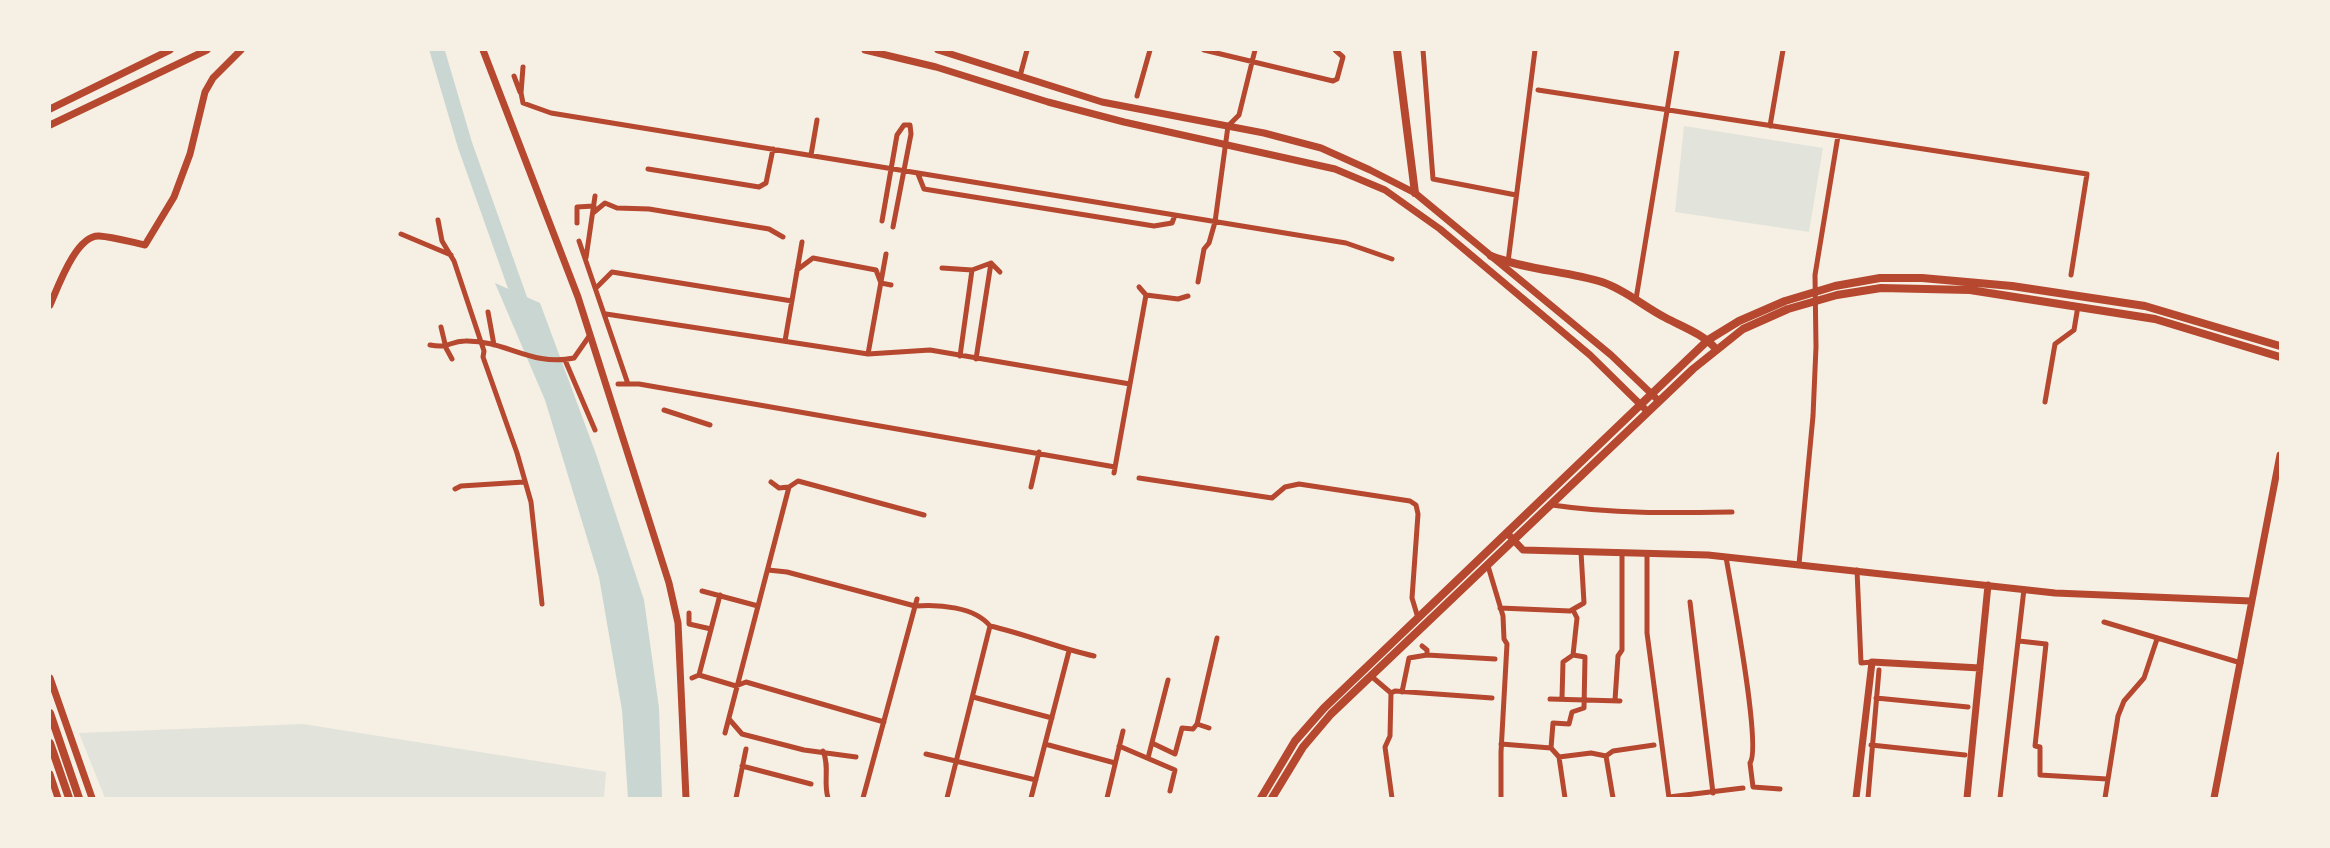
<!DOCTYPE html>
<style>
body{margin:0}
#map{position:relative;width:2330px;height:848px;overflow:hidden;background:#f6efe4;font-family:Rubik,sans-serif}
canvas{display:block}
.frame{position:absolute;inset:0;border:51px solid #f6efe4;pointer-events:none}
</style>
<div id="map">
<canvas width="2330" height="848"></canvas>
<div class="frame"></div>
</div>
<script>
const c = document.querySelector('canvas').getContext('2d');
c.lineJoin = 'round';
function paint(path, color) { c.fillStyle = color; c.fill(path, 'evenodd'); }
function strokePath(path, color, width, dash) { c.strokeStyle = color; c.lineWidth = width; c.lineCap = dash ? 'butt' : 'round'; c.setLineDash(dash || []); c.stroke(path); }
paint(new Path2D(`
 M1684 126 1823 148 1809 232 1675 212Z
 M303 724 606 772 604 798H105L79 733Z`), '#e2e4dc');
paint(new Path2D(`
 M495 283 540 303 596 454 644 600 659 708 662 798H628L622 710 599 577 545 400Z`), '#c9d6d2');
strokePath(new Path2D(`
 M437 50 465 145 524 311`), '#c9d6d2', 15);
strokePath(new Path2D(`
 M1204 50 1333 81 1337 79 1343 57 1335 50
 M1423 50 1433 179 1516 195
 M523 67 521 93 523 103 551 113 1346 243 1392 259
 M514 76 520 92
 M1020 76 1027 50
 M1538 90 2087 174 2071 275
 M1137 96 1150 50
 M1770 126 1783 50
 M811 155 817 120
 M648 169 759 187 766 183 773 149
 M918 174 924 189 1154 226 1172 223 1175 215
 M593 213 605 203 617 208 649 209 769 229 783 237
 M438 220 442 241 454 261 484 351 483 357 517 453 531 502 542 604
 M882 221 897 135 904 125H910L911 134 893 227
 M577 223V207L594 206
 M401 234 451 255
 M579 241 628 384
 M586 258 595 196
 M1508 262 1535 50
 M942 268 972 270 991 263 1000 272
 M797 270 813 258 876 270 881 283 891 285
 M1198 282 1204 249 1209 243 1215 222 1228 126 1239 115 1255 50
 M1139 287 1146 295 1178 299 1188 296
 M596 288 612 272 792 301
 M1636 299 1677 50
 M488 312 494 345
 M606 314 868 354 930 350 1130 384
 M441 327 446 348 452 359
 M785 341 802 242
 M430 345C450 349 449 341 465 341 506 340 531 367 574 358L590 335
 M868 354 886 254
 M960 356 972 270
 M976 359 991 263
 M565 360 595 430
 M618 384H639L1115 467
 M2045 402 2055 344 2074 330 2078 306
 M664 410 710 425
 M1114 473 1146 295
 M1139 478 1272 498 1285 487 1299 484 1410 501 1416 505 1418 514 1412 598 1418 618
 M771 482 779 488 789 487 798 481 924 515
 M1031 487 1039 452
 M455 489 461 486 524 482
 M1552 505C1613 514 1671 513 1732 512
 M1647 553V633L1669 798
 M1726 557C1731 587 1762 747 1750 763L1753 787 1780 789
 M1799 564 1813 416 1816 347 1815 275 1838 136
 M1488 566 1503 616 1504 639 1507 644 1501 752V798
 M768 570 787 572 915 606C939 604 975 607 990 626 1026 634 1058 648 1094 656
 M1857 570 1861 663 1872 662
 M702 591 758 606
 M1690 602 1713 793
 M1500 608 1570 611 1584 603 1581 552
 M689 613V624L711 629
 M2104 622 2241 663
 M2019 641 2046 644 2035 746 2040 747V775L2107 779
 M1422 646 1427 650V655
 M699 675 736 686 746 682 884 722
 M1371 676 1391 693 1390 736 1385 747 1392 798
 M692 678 699 675 720 595
 M1402 692 1409 658 1427 655 1495 659
 M1391 693 1395 691 1492 698
 M973 697 1052 718
 M1562 698 1563 662 1573 655 1577 618 1573 610
 M1876 698 1968 707
 M1550 699 1620 701
 M1615 700 1618 656 1622 650V553
 M729 719 742 734 804 750 856 757
 M1197 724 1209 728
 M725 733 789 487
 M1152 743 1175 754 1182 728 1193 729 1197 724 1217 638
 M1045 744 1115 763
 M1501 744 1551 748 1559 757 1591 753 1606 756 1613 751 1654 745
 M1871 745 1965 755
 M1119 746 1175 770 1170 791
 M1551 748 1553 723 1569 724 1572 712 1584 708 1585 657 1573 655
 M823 751C830 767 823 782 828 798
 M926 754 1036 780
 M1606 756 1613 798
 M1559 757 1565 798
 M1148 758 1168 680
 M742 766 811 784
 M1669 797 1743 788
 M736 798 746 749
 M863 798 917 599
 M947 798 990 626
 M1031 798 1069 651
 M1107 798 1123 731
 M1868 798 1879 670
 M2000 798 2024 589
 M2105 798 2118 716 2124 701 2144 678 2157 639`), '#b5482f', 5);
strokePath(new Path2D(`
 M483 50 578 297 669 583 678 623 686 798
 M865 50 936 67 1048 102 1124 122 1335 169 1385 190 1440 229 1590 355 1648 412
 M938 50 1102 102 1264 133 1321 148 1370 170 1415 193 1611 355 1659 401
 M50 109 170 50
 M50 125 207 50
 M50 305C58 287 76 235 99 236 114 237 130 242 145 245L174 197 190 154 205 92 213 78 241 50
 M1508 534 1523 550 1708 555 2055 593 2251 601
 M50 678 92 798
 M50 774 58 798
 M1856 798 1872 662 1980 668
 M1967 798 1988 585
 M2214 798 2280 455`), '#b5482f', 7);
strokePath(new Path2D(`
 M1397 50 1415 193
 M1491 256C1527 270 1566 271 1602 282 1626 290 1644 307 1666 318 1683 327 1703 334 1716 349`), '#b5482f', 8);
strokePath(new Path2D(`
 M50 713 79 798
 M50 743 69 798
 M1261 798 1295 741 1324 708 1708 340 1739 321 1785 301 1835 286 1880 278H1922L2012 286 2145 306 2280 346
 M1272 798 1303 747 1331 714 1693 369 1743 329 1788 309 1837 295 1881 288 1970 290 2155 319 2280 357`), '#b5482f', 8);
</script>
